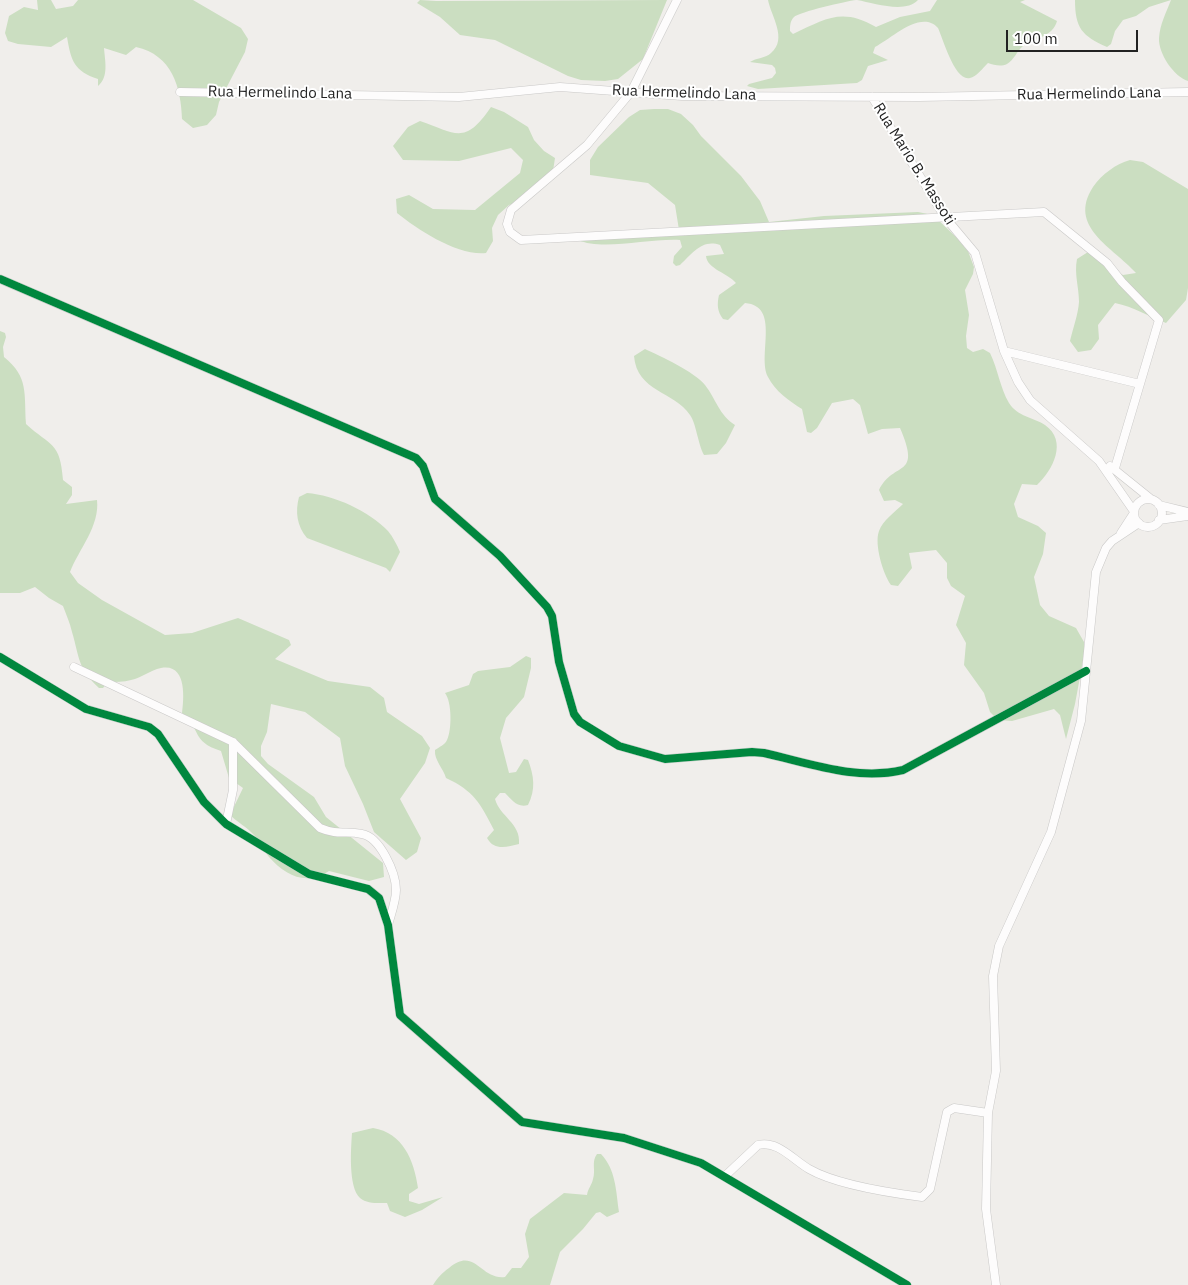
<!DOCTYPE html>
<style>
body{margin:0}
#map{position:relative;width:1188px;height:1285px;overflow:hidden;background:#f0eeeb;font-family:"IBM Plex Sans",sans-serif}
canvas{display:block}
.scale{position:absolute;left:1006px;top:30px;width:132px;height:22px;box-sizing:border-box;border:2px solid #222;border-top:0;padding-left:6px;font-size:15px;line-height:18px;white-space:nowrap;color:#222;-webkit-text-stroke:4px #fff;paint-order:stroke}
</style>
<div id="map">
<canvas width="1188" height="1285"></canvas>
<div class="scale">100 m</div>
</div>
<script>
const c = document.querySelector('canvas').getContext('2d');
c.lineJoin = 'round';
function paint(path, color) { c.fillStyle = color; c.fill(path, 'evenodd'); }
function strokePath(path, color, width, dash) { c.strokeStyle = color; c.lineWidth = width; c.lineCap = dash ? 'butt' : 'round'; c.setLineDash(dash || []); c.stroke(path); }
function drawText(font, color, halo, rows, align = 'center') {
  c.font = font + ' "IBM Plex Sans",sans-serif'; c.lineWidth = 4; c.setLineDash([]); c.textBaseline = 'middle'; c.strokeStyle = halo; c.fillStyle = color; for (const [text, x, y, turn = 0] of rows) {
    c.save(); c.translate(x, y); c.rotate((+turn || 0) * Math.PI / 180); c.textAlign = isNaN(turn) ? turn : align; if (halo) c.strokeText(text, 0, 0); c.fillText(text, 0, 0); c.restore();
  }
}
paint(new Path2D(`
 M37 0H51L56 9 73 6 78 0H193L241 28 248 39 245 52 219 102 216 115 207 125 193 128 182 119C181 87 172 55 136 47L126 55 104 48C105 61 109 77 98 86V79C74 71 71 61 67 37L51 47 18 44 8 41 5 33 9 16 24 7 38 10Z
 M420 0 436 1 667 0 643 59 618 79 605 81 581 80 568 76 495 40 460 35 440 17 417 3Z
 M768 0H856C847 1 799 12 794 17 790 21 790 26 790 31L793 34C825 19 842 7 876 27L900 17 930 11 937 0H1025L1020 2 1057 21C1053 37 1034 38 1023 46 1017 51 1014 60 1007 64 1001 67 994 65 988 63 983 68 976 77 970 78 955 82 943 39 938 28 921 9 891 39 875 47L873 53 888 60 868 66 862 80 857 83 758 89 747 86 749 84 772 78 776 73 775 68 772 65 750 62C756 58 766 58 771 53 788 39 771 16 768 0Z
 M857 0H918C905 14 874 3 857 0Z
 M1075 0H1188V81C1174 77 1158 53 1159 38 1160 24 1166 13 1171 0L1149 7 1136 16 1123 20 1115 31 1111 44 1107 47C1082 36 1075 28 1075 0Z
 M491 107 504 112 528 127 534 140 544 151 555 158 553 171 523 200 509 205 498 215 492 228 493 241 486 253C458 256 418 230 397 213L396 199 409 195 433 209 475 210 520 173 523 160 511 148 459 161 403 160 393 146 408 127 420 121C457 134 465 145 491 107Z
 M654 109H668L681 114 693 125 701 136 741 176 760 201 769 222 824 216 918 212 933 215 956 237 968 251 974 267 973 274 965 290 969 315 966 336 967 348 973 352 983 349 990 353C998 369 1000 388 1009 403 1018 417 1033 417 1045 425 1068 441 1053 470 1037 485L1022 484 1014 504 1018 517 1038 526 1046 533 1043 554 1034 577 1040 605 1049 616 1076 628 1084 642V655L1075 704 1066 739 1060 715 1054 709 1012 721 998 720 990 712 984 693 964 665 966 643 956 625 965 596 951 586 947 578V563L936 550 909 553 912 568 898 586 891 585C883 574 874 544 879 531 883 520 895 512 903 504L895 500 884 501 879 490C894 460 922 479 900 428L882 429 868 434 860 405 853 399 832 403 817 428 811 433 807 432 802 409C789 401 775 391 768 377 757 355 781 306 745 303L728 320 723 319C717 311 717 304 719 295L736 283C728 273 707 269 706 256L724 254 720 245C702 239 693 253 680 265L676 266 673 263 674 256 682 247 680 240C651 238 602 251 578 240L679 230 675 205 648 183 590 175V160L598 147 629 117 640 110Z
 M1130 160 1143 162 1188 189V288L1186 300 1166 323C1148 316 1134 307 1115 303L1098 325 1099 339 1091 350 1078 352 1070 341C1073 328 1078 315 1079 302 1079 287 1074 274 1077 259L1088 252 1123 275 1136 273C1113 247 1067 227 1093 187 1102 174 1116 164 1130 160Z
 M0 331 5 333 6 337 3 347 4 357C29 377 24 394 26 424 51 447 60 441 63 480L72 487V495L66 504 97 500C100 526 79 549 70 572L78 583 102 600 165 635 192 633 238 618 289 640 291 645 275 659 328 681 370 687 384 698 387 712 422 736 430 748 425 763 400 799 421 838 417 852 406 860 374 832 363 804 345 766 340 738 305 712 271 704 267 732 261 746V756L268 764 314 797 326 817 383 863 384 877 369 881 329 871C306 886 286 876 269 857 263 850 260 841 254 835 247 827 237 822 230 815L243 788 229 778 221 751C190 741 202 729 182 713 184 698 187 663 161 668 150 670 142 678 131 680 124 682 115 682 108 682L103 688H99C77 667 80 659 72 632 70 623 66 614 63 606L49 598 35 587 20 593H0Z
 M645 349C660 356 695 372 705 385 716 399 719 415 735 425L726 443 717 454 704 455C698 444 696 423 690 415 674 391 637 392 634 356Z
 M307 493C334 495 369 511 388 531 393 537 397 545 400 552L390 572 386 568 307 538C297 526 295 512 299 497Z
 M526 656 531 658V668L524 697 506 718 500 738 509 773 516 772 524 759 528 760C534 776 536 789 528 805 517 808 512 800 505 793H500L495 799C500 817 521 823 519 844 507 847 494 851 487 838L494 830C480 803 474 791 446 778 443 768 434 760 435 750 439 747 445 745 447 740 452 730 452 702 445 693L469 685 473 674 478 671 510 667Z
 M373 1128C403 1133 414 1160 418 1188L409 1194V1201L419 1204 443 1197 422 1210 405 1217 390 1211 387 1203C378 1203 367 1204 360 1198 348 1187 351 1148 352 1133Z
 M597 1154H601C616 1170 616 1191 619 1212L607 1217 600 1212 596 1213 583 1229 560 1252 550 1285H433C438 1277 442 1273 449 1268 475 1246 480 1280 505 1277L512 1268H521L529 1257 525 1234 530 1219 564 1193 587 1195C588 1188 592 1185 593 1179 596 1170 591 1162 597 1154Z`), '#cbdec1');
const street = new Path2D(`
 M677 0 631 92 587 145 511 210 507 224 510 232 521 240 1044 212 1107 263 1122 282 1159 320 1115 468
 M180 92 459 97 560 87 682 96 919 97 1188 92
 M872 97 944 216 975 253 1004 351 1140 384
 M0 279 416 458 423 466 435 499 500 556 547 607 552 616 559 662 574 714 580 722 619 746 665 759 752 752 764 753C809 763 856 781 903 770L1086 671
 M1004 351 1018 382 1030 400 1099 461 1133 510
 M1110 466 1151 499
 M1134 513a14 14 0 1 1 28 0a14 14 0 1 1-28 0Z
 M1159 505 1188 512
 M1159 520 1188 516
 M1121 533 1134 513
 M0 657 86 709 149 727 158 734 204 802 226 824 309 874 368 889 379 898 388 925 400 1015 522 1122 624 1138 701 1163 907 1285
 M74 667 233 742 320 828C339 836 345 830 362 834 380 837 396 873 396 890 396 901 391 914 388 925
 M226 824 233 790V742
 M725 1176 758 1145C778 1140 793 1160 809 1169 835 1184 891 1193 922 1197L930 1189 947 1112 954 1108 988 1113
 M996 1285 986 1209 988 1113 996 1071 993 976 999 946 1051 832 1081 721 1096 572 1106 548 1112 541 1139 523`);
strokePath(street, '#c9c8c7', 9);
strokePath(street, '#fdfcfc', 8);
strokePath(new Path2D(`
 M0 279 416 458 423 466 435 499 500 556 547 607 552 616 559 662 574 714 580 722 619 746 665 759 752 752 764 753C809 763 856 781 903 770L1086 671
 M0 657 86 709 149 727 158 734 204 802 226 824 309 874 368 889 379 898 388 925 400 1015 522 1122 624 1138 701 1163 907 1285`), '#00873e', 8);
drawText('15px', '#222', '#fff', [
 ["Rua Hermelindo Lana",280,93,1],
 ["Rua Hermelindo Lana",684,93,2],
 ["Rua Hermelindo Lana",1089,94,-1],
 ["Rua Mario B. Massoti",914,164,58]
]);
</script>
